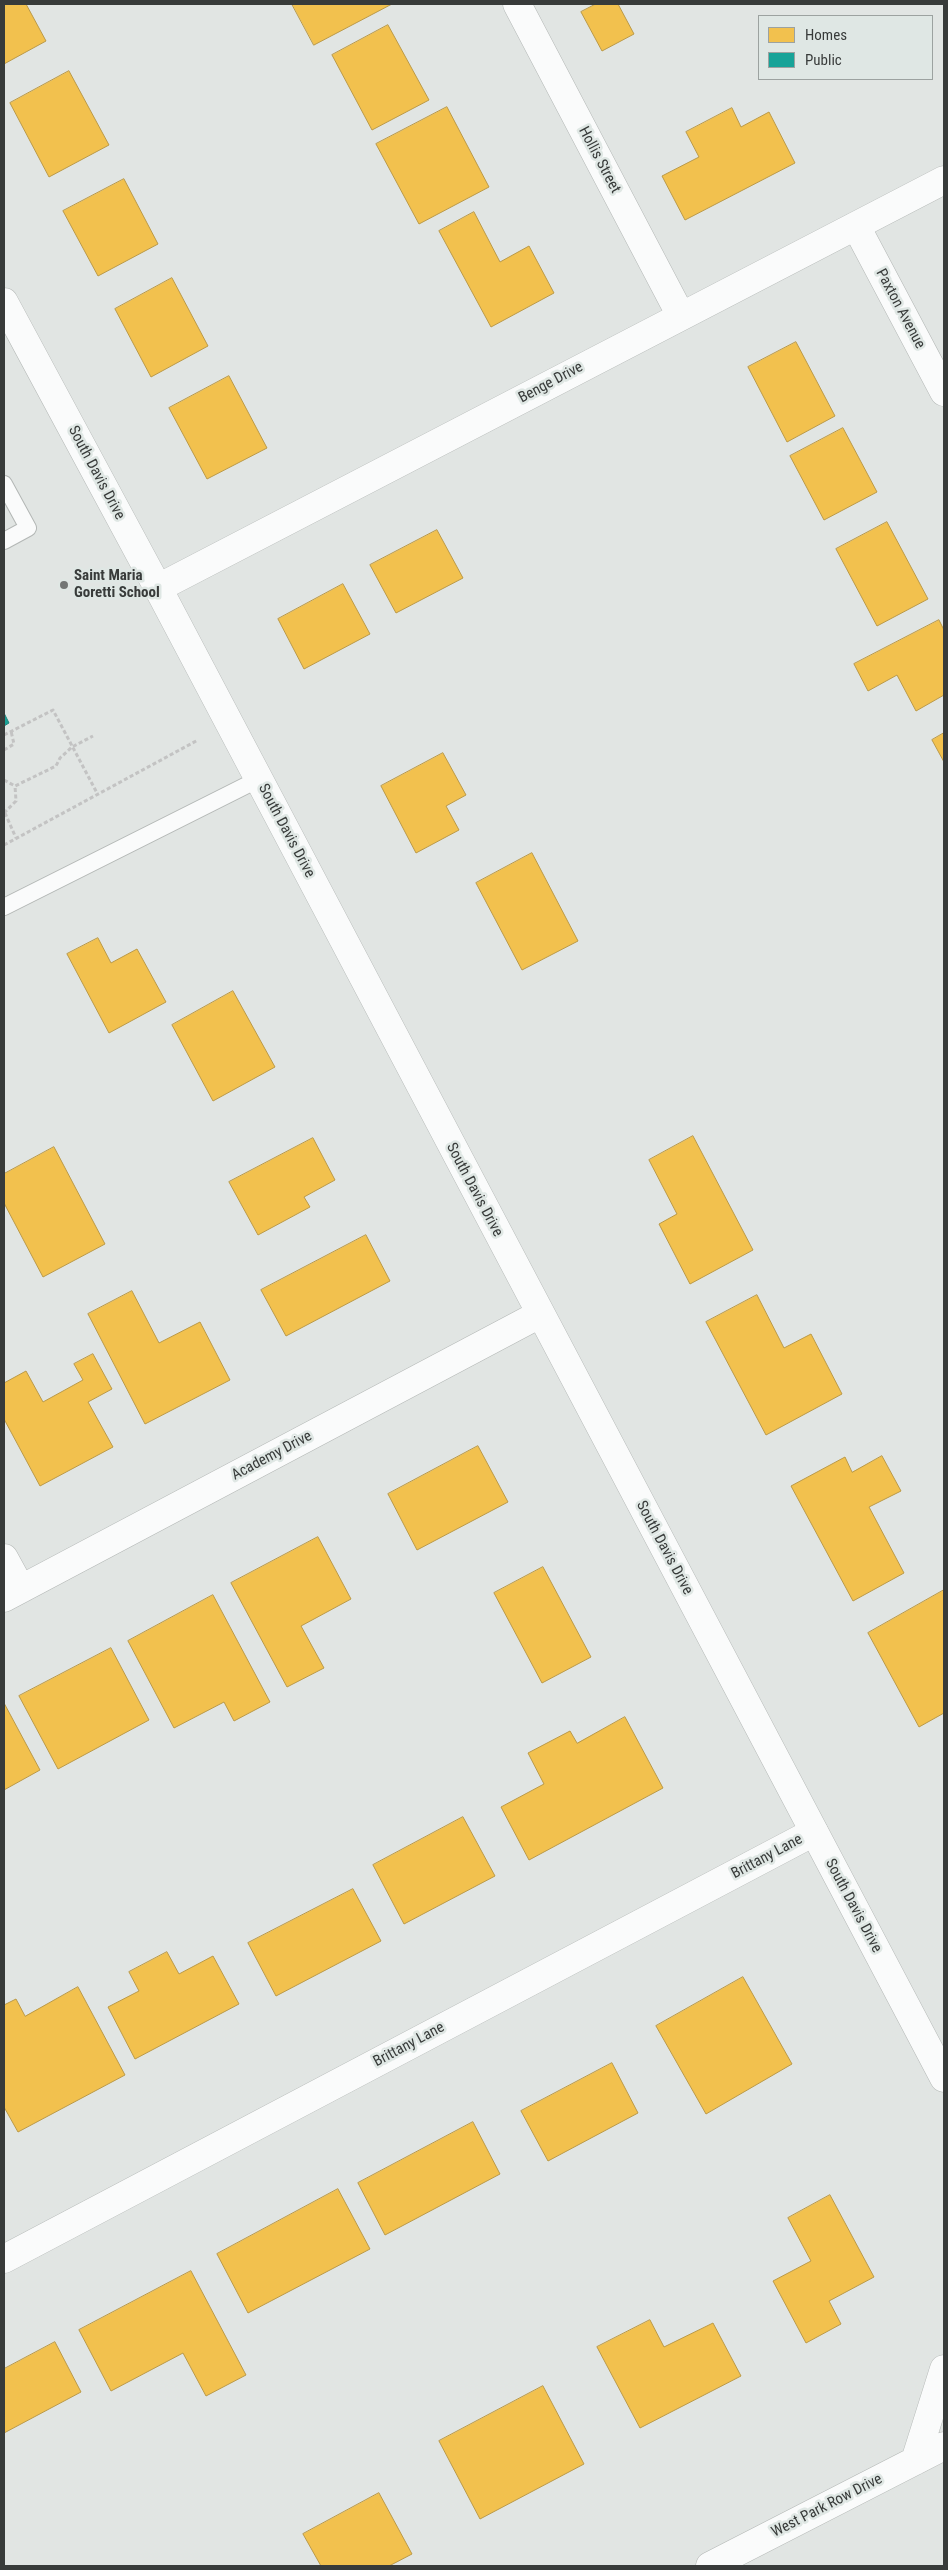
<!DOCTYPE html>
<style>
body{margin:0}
#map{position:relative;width:948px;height:2570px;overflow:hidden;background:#e1e5e3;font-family:"Roboto Condensed",sans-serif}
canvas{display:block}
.frame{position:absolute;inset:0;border:5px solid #383b3a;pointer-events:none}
.legend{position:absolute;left:758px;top:15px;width:175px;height:65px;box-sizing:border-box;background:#dfe7e4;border:1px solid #9ca2a0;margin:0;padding:6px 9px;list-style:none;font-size:15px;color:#383b3a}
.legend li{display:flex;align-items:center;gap:10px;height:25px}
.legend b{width:25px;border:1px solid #9ca2a0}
</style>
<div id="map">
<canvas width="948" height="2570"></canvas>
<div class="frame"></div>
<ul class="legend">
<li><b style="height:14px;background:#f2c14e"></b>Homes</li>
<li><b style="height:14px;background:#17a398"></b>Public</li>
</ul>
</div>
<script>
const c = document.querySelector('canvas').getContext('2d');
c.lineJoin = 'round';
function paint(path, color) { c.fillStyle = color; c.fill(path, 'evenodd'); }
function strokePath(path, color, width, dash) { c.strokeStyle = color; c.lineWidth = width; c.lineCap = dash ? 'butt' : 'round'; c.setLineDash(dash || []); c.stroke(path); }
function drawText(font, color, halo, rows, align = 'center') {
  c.font = font + ' "Roboto Condensed",sans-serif'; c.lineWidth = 5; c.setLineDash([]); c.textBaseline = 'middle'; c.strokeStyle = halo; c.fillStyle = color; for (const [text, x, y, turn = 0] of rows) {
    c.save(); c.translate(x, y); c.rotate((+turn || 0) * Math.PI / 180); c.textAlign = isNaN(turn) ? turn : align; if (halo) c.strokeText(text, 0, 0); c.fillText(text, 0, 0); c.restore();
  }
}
const homes = new Path2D(`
 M4 4H26L46 41 4 64Z
 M292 4H392L314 45Z
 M596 4H618L634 34 602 51 581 12Z
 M388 25 429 100 372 130 332 55Z
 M69 71 109 145 49 177 10 103Z
 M447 107 489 187 419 224 376 144Z
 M732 108 741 127 769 112 795 163 685 220 662 176 699 157 686 132Z
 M124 179 158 244 98 276 63 211Z
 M474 212 500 262 529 246 554 293 491 327 439 231Z
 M172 278 208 346 151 377 115 309Z
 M796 342 835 416 787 442 748 367Z
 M229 376 267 448 207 479 169 408Z
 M843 428 877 492 824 520 790 456Z
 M887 522 928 599 877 626 836 549Z
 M437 530 463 578 396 613 370 565Z
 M343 584 370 634 304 669 278 619Z
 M939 620 944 630V695L916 711 897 675 868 691 854 664Z
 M944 733V762L932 740Z
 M443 753 466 795 446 806 459 830 416 853 381 786Z
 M532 853 578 941 522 970 476 883Z
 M98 938 111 963 137 949 166 1002 109 1033 67 954Z
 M233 991 275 1067 213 1101 172 1025Z
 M693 1136 753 1250 690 1284 659 1224 677 1214 649 1160Z
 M313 1138 335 1180 304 1197 310 1207 258 1235 229 1182Z
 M54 1147 105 1244 43 1277 4 1203V1174Z
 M366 1235 390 1281 286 1336 261 1290Z
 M132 1291 159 1343 200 1322 230 1380 145 1424 88 1314Z
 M757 1295 784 1348 811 1334 842 1394 766 1435 706 1322Z
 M93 1354 112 1389 88 1402 113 1447 40 1486 4 1419V1383L26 1371 43 1402 83 1380 74 1364Z
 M478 1446 508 1502 417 1550 388 1494Z
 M882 1456 901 1491 869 1507 904 1573 853 1601 791 1486 845 1457 852 1472Z
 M318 1537 351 1599 301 1626 324 1668 287 1687 231 1583Z
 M543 1567 591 1657 542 1683 494 1593Z
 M944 1590V1713L919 1727 868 1633Z
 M213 1595 270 1702 234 1721 224 1702 174 1728 128 1641Z
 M111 1648 149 1720 58 1769 19 1696Z
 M4 1703 40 1770 4 1790Z
 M625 1717 663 1788 529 1860 501 1807 544 1784 528 1753 570 1731 577 1743Z
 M463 1817 495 1876 404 1924 373 1865Z
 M353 1889 381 1941 276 1996 248 1943Z
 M167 1952 179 1974 213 1956 239 2004 135 2059 108 2007 139 1991 129 1972Z
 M743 1977 792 2064 706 2114 656 2026Z
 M78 1987 125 2075 18 2132 4 2107V2005L16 1999 25 2016Z
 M612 2063 638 2113 548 2161 521 2111Z
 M473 2122 500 2174 385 2235 358 2183Z
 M338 2189 370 2249 248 2313 217 2254Z
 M830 2195 874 2277 829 2301 841 2324 806 2343 773 2281 811 2261 788 2218Z
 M191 2271 246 2375 206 2396 183 2353 111 2391 79 2330Z
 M650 2320 664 2347 713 2323 741 2376 640 2428 597 2347Z
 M55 2342 81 2392 4 2433V2369Z
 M543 2386 584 2464 480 2519 439 2441Z
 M379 2493 412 2554 389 2566H321L303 2534Z`);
paint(homes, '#f2c14e');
strokePath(homes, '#ba9948', 1);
const public = new Path2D(`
 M4 713 9 723 4 726Z`);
paint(public, '#17a398');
strokePath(public, '#21847c', 1);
const service = new Path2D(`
 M4 484 28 528 4 541
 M4 907 259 779`);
const minor = new Path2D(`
 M517 4 681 316
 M856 226 944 392
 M158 588 944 180
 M4 1558 21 1589
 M4 1598 540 1314
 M4 2259 814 1832`);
const tertiary = new Path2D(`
 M4 302 158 588 944 2078`);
const secondary = new Path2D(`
 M915 2461 944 2369
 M710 2566 944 2446`);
strokePath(service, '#b3b7b5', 18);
strokePath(minor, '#b3b7b5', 29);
strokePath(tertiary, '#b3b7b5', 29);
strokePath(secondary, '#b3b7b5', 29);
strokePath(new Path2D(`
 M4 735 53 710 97 793
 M4 750 14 744 11 731
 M4 780 15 786 56 766 60 758 72 747 93 736
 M4 813 16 801 15 786
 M5 813 16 838
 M4 845 198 740`), '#c3c3c3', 3, [4, 2.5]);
strokePath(service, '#fafbfb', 16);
strokePath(minor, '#fafbfb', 28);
strokePath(tertiary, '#fafbfb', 28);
strokePath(secondary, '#fafbfb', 28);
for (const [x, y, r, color] of [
 [64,585,5,"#737675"]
]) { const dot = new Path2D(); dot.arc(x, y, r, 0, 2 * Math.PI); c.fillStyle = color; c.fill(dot); strokePath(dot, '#dfe7e4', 2); }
drawText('15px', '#383b3a', '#dfe7e4', [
 ["Hollis Street",599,160,62],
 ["Paxton Avenue",900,309,62],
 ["Benge Drive",551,383,-28],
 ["South Davis Drive",96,473,62],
 ["South Davis Drive",286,831,62],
 ["South Davis Drive",474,1190,62],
 ["Academy Drive",272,1456,-28],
 ["South Davis Drive",664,1548,62],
 ["Brittany Lane",767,1857,-28],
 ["South Davis Drive",853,1906,62],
 ["Brittany Lane",409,2045,-28],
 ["West Park Row Drive",827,2506,-27]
]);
drawText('bold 15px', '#383b3a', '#dfe7e4', [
 ["Saint Maria",74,576],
 ["Goretti School",74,593]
], 'left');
</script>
